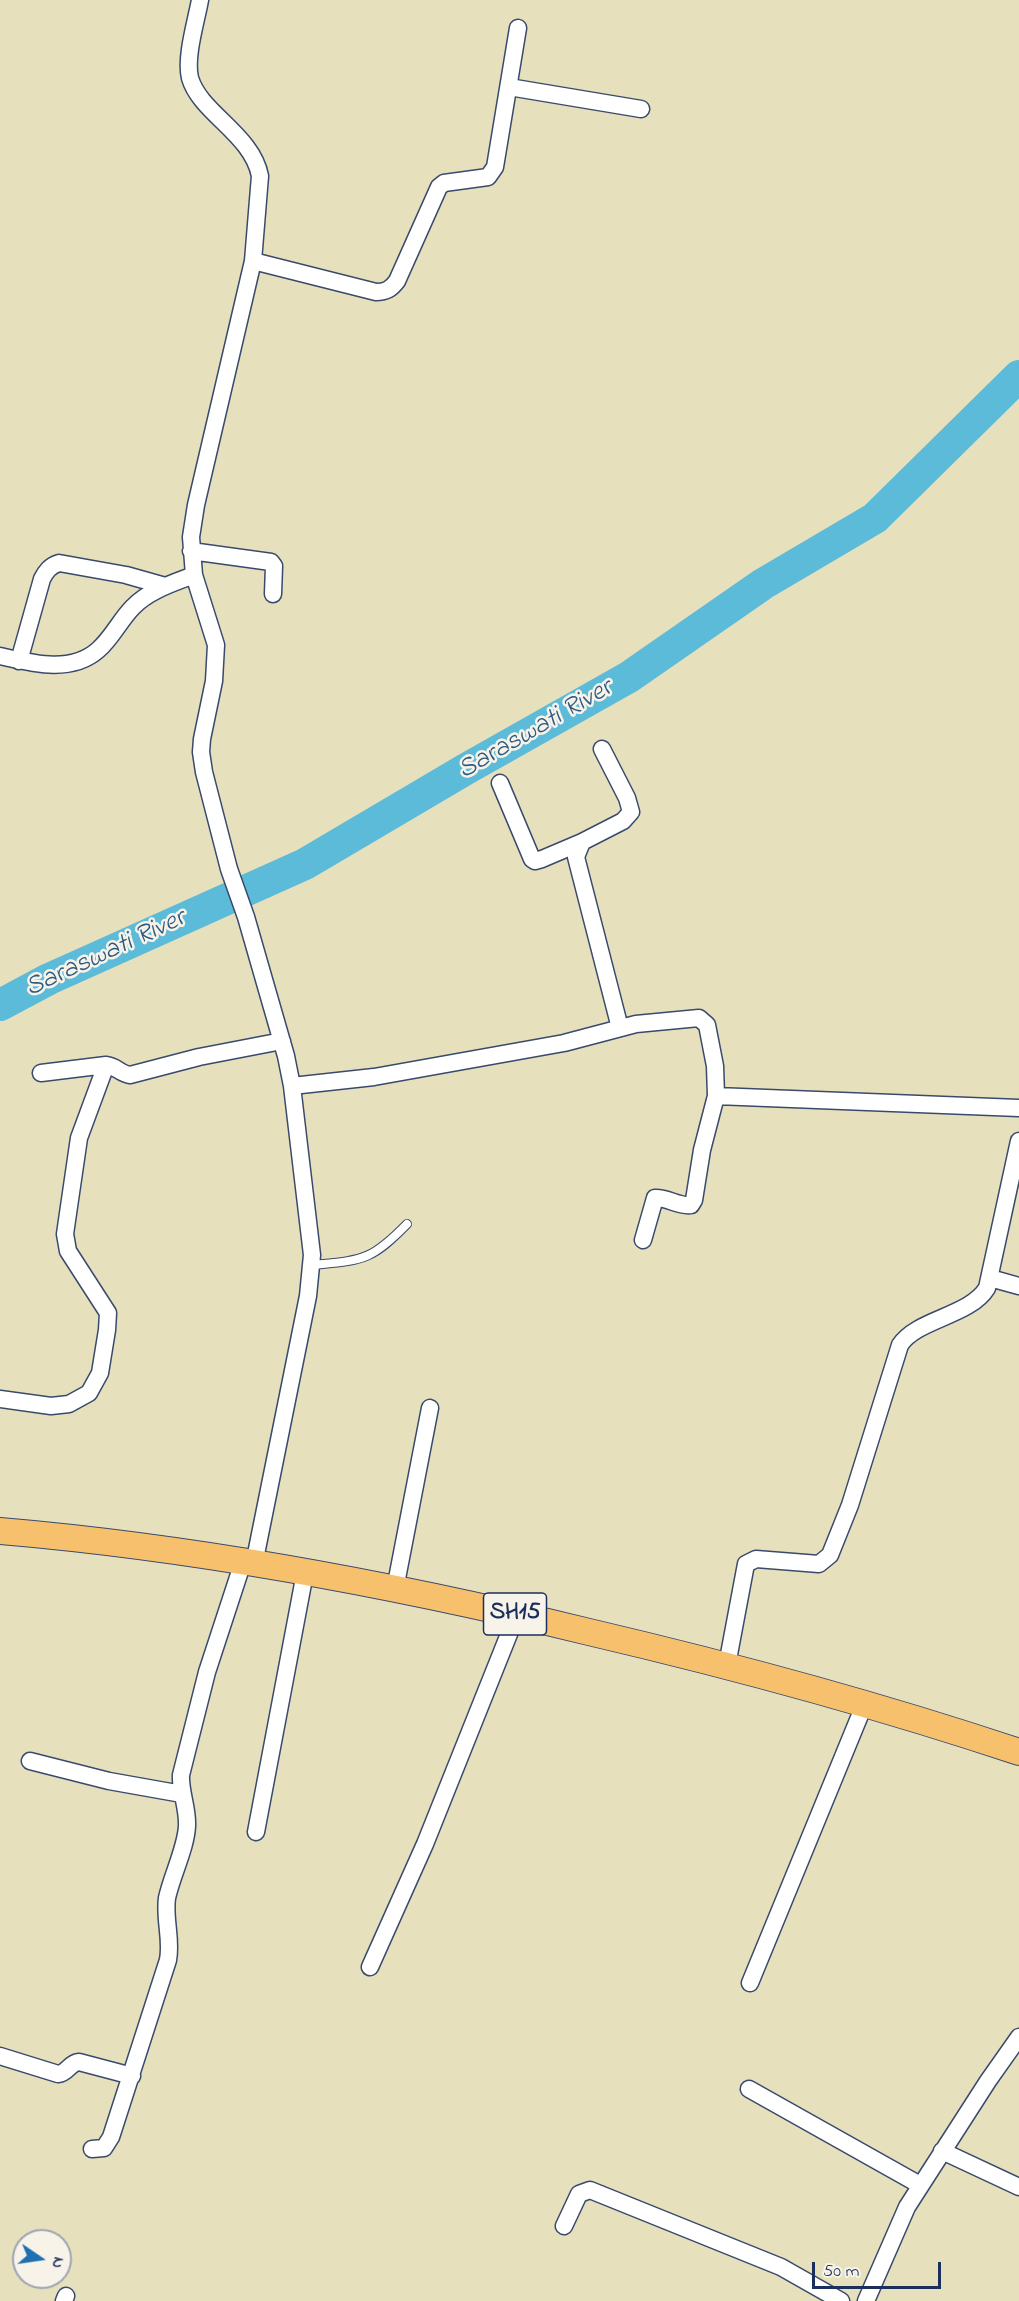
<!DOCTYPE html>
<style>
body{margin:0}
#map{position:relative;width:1019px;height:2301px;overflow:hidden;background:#e6e0bd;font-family:"Indie Flower",sans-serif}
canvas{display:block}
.north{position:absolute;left:12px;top:2229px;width:60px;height:60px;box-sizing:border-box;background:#f7f3e8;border:2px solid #9fa5b1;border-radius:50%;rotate:103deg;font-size:16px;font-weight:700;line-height:24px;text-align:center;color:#1b2f5e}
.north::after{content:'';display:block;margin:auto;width:21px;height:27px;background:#1f6fb2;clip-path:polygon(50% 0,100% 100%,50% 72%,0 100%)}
.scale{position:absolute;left:812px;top:2262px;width:129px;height:27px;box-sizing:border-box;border:3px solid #1b2f5e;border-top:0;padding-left:8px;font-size:18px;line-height:21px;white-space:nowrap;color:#1b2f5e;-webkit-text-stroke:4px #f7f3e8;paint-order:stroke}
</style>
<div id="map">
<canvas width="1019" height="2301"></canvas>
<div class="north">N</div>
<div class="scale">50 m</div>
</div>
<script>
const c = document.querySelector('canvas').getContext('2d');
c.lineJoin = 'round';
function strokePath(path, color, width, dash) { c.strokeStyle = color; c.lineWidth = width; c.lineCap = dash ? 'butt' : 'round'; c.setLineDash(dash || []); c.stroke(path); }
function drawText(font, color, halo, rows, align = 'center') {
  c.font = font + ' "Indie Flower",sans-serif'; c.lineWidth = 5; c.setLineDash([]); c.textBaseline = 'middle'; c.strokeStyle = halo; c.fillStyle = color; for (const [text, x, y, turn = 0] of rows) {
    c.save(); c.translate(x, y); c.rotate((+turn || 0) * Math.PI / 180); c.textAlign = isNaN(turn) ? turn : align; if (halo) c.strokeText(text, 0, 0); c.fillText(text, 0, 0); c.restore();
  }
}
strokePath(new Path2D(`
 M0 1005 49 979 305 864 466 769 629 677 763 584 875 518 1019 376`), '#5bbbd9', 32);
const service = new Path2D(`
 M313 1265C363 1260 371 1261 407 1224`);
const minor = new Path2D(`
 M200 0C196 22 185 57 190 78 200 113 252 134 260 176L253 261 196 505 191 537 194 575 216 645 214 681 202 739 201 752 204 772 229 869 246 917 286 1056 292 1086 312 1255 308 1296 254 1564
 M509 87 641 109
 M253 261 376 292C386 292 391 289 397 281L439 187 444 183 488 177 495 167 518 28
 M191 551 271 562 274 566 273 594
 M0 656C31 663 71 674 98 650 112 638 120 620 133 607 148 591 173 583 194 575
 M19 661 42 579C46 571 50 566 59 563L126 575 165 586
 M602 749 627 798 631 812 623 821 582 842 576 857 620 1028
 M500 783 532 859 535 861 542 859 582 842
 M41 1073 106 1065C116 1066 121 1074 130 1075L199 1057 282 1041
 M292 1086 374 1077 564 1043 636 1024 699 1018 707 1025 715 1066 716 1096 702 1150 694 1200 691 1205C679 1207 667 1197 655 1198L643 1240
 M716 1096 1019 1108
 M990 1278 1019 1286
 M0 1399 51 1406 69 1404 89 1393 100 1373 107 1330 108 1313 68 1251 65 1234 79 1138 106 1065
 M395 1589 430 1408
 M727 1665 746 1564 756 1559 819 1564 830 1555 850 1505 900 1345C917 1319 970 1316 987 1288L1019 1141
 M30 1761 109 1781 182 1794
 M256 1832 305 1573
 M370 1967 425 1844 517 1614
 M750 1983 865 1703
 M0 2056 58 2074C68 2073 69 2063 79 2062L132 2076
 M749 2089 920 2185
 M92 2149 104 2148 111 2137 168 1960C172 1939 164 1919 167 1898 172 1875 186 1848 187 1826 188 1808 180 1792 181 1775L207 1672 243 1562
 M942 2151 1019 2187
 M564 2226 579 2194 590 2190 781 2267 841 2301
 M64 2301 66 2296
 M866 2301 907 2207 988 2081 1019 2037`);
const primary = new Path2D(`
 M0 1531C199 1548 396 1585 589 1632 734 1666 878 1705 1019 1752`);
strokePath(service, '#394a6c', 10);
strokePath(minor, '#394a6c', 19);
strokePath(primary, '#394a6c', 28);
strokePath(service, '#fff', 8);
strokePath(minor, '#fff', 16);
strokePath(primary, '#f7c06c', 26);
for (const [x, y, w] of [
 [515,1614,63]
]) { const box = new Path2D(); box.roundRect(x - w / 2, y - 21, w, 42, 4.5); c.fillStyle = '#f7f3e8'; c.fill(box); strokePath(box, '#1b2f5e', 1.5); }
drawText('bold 24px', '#1b2f5e', null, [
 ["SH15",515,1614]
]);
drawText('italic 27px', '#2e5983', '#f7f3e8', [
 ["Saraswati River",536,731,-30],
 ["Saraswati River",106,955,-25]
]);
</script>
